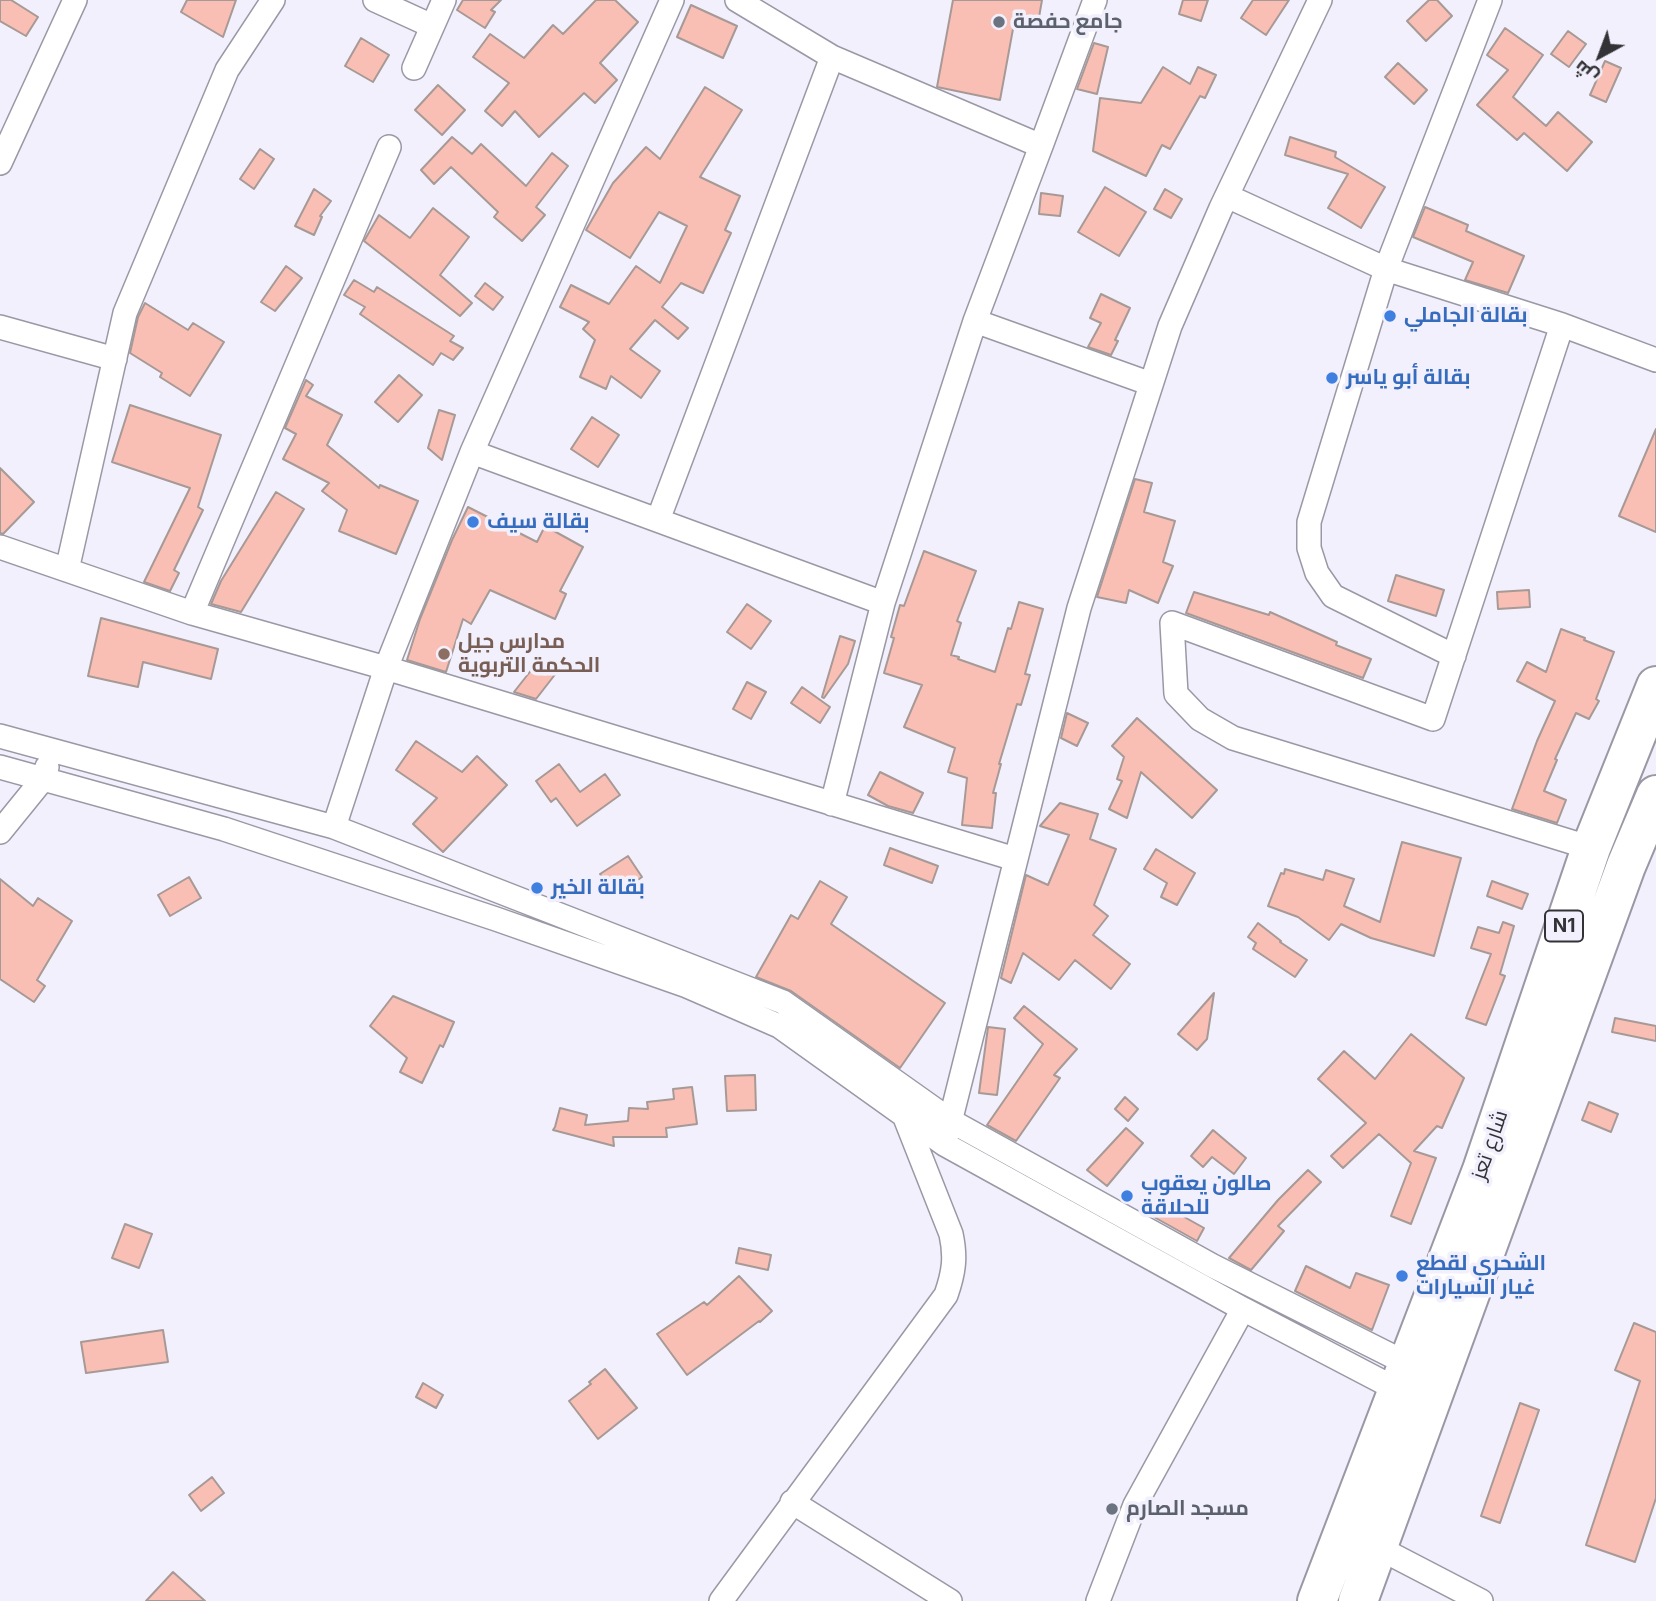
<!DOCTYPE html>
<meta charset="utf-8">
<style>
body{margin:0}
#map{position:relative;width:1656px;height:1601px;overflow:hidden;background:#f2f0fc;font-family:Inter,Cairo,sans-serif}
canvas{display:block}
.north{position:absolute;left:1565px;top:21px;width:70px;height:70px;-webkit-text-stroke:5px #f2f0fc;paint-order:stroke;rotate:221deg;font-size:19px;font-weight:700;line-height:28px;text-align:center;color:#333337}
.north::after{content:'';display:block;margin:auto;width:24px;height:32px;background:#333337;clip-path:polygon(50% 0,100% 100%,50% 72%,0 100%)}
</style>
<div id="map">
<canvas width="1656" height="1601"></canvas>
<div class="north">ش</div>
</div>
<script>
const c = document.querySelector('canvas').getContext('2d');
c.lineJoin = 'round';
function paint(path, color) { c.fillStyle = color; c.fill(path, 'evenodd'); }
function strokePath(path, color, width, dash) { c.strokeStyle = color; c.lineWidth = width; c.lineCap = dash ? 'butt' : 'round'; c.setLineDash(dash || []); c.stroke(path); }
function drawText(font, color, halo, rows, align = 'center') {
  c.font = font + ' Inter,Cairo,sans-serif'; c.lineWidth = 7; c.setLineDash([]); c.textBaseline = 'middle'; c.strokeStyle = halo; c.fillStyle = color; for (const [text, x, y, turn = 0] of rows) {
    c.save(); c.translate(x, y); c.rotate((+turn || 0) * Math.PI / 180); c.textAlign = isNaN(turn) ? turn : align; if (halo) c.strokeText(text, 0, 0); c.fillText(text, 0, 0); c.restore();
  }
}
const building = new Path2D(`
 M0 0H11L38 17 26 36 0 21Z
 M187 0H236L223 37 181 12Z
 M463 0H501L491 10 495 12 485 28 457 10Z
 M596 0H615L638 22 600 63 617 80 595 103 584 93 539 137 515 111 502 126 485 111 509 83 473 57 490 34 524 58 553 25 563 34Z
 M953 0H1042L1038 23 1015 18 1000 100 937 87Z
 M1183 0H1208L1201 21 1179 14Z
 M1253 0H1289L1266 35 1241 18Z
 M1429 0H1437L1452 16 1426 41 1407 21Z
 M691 5 737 26 723 58 677 37Z
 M1505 28 1543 55 1513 97 1546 126 1558 112 1592 142 1567 171 1524 133 1517 140 1477 105 1508 70 1487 55Z
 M1568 31 1586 44 1569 67 1551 54Z
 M361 38 389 55 373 82 345 66Z
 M1094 43 1108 47 1097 94 1077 89Z
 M1605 61 1621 68 1606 102 1590 95Z
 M1398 63 1427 90 1414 104 1385 77Z
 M1163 67 1190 84 1198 67 1216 75 1205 98 1200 96 1170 149 1162 145 1146 176 1093 151 1100 98 1141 103Z
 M438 85 465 110 442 135 415 110Z
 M705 87 742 110 700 177 740 196 725 230 731 233 703 293 681 283 662 307 688 328 678 339 655 320 630 349 660 371 641 398 611 376 606 389 580 377 595 340 583 329 589 322 560 307 571 285 609 304 636 266 660 283 687 226 659 212 630 258 586 230 613 183 646 147 660 159Z
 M452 137 472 154 481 144 526 186 552 153 568 166 536 207 545 215 522 241 494 217 498 212 451 167 434 184 421 170Z
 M1290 137 1336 152 1335 157 1385 187 1361 228 1328 208 1348 174 1285 155Z
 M260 149 274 159 254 189 240 179Z
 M1105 187 1146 212 1119 256 1078 232Z
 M314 189 331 201 320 216 322 217 314 235 295 226Z
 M1165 189 1182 199 1171 218 1154 209Z
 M1041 193 1063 196 1060 216 1039 214Z
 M1425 207 1468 225 1466 231 1524 256 1508 293 1465 280 1473 262 1413 237Z
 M433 208 469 237 440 275 472 303 460 316 364 241 379 215 410 238Z
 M286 266 302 278 275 311 261 302Z
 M354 280 374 292 377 287 454 336 450 341 463 348 453 360 441 353 433 365 360 314 365 307 344 295Z
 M485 283 503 297 493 310 475 296Z
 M1101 294 1130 308 1115 340 1118 341 1111 355 1088 347 1101 323 1090 318Z
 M145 303 188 330 193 323 224 342 190 396 160 377 162 373 130 353 138 317Z
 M399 375 422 395 398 422 375 402Z
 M306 380 313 385 306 396 342 415 327 445 379 488 380 485 418 501 396 554 339 531 347 510 322 491 329 483 283 459 296 434 285 428Z
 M130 405 221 435 198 507 203 510 174 570 179 573 170 591 144 582 190 488 112 462Z
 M439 410 455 415 442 460 428 448Z
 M592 417 619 435 598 467 571 449Z
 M1656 429V532L1619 516Z
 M0 468 34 502 3 534 0 533Z
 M1135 479 1152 483 1144 512 1175 521 1163 562 1173 566 1158 603 1129 590 1126 603 1097 597Z
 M276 492 304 509 241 612 211 604 221 581Z
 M468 507 537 542 545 526 583 547 560 591 566 594 555 619 490 590 471 624 463 619 446 672 407 660 420 619 452 540Z
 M924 551 976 571 957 621 961 623 951 655 959 657 958 659 995 672 1008 628 1011 629 1019 602 1043 609 1025 674 1030 675 1021 705 1017 704 999 764H1001L993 793H996L992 828 962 825 967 778 948 772 955 748 904 727 922 685 884 673 894 638 891 637 900 605 904 606Z
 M1396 575 1444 590 1436 616 1388 601Z
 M1529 590 1530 607 1498 609 1497 592Z
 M1194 592 1269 615 1270 612 1337 642 1336 645 1371 659 1363 678 1186 613Z
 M747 604 771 621 751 649 727 632Z
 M101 618 218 649 211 679 143 662 138 687 88 676Z
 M1561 629 1585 638 1584 640 1614 652 1596 699 1599 701 1589 719 1576 713 1555 759 1557 760 1544 791 1566 800 1557 823 1512 809 1537 741 1555 701 1517 681 1527 662 1546 672Z
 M840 636 855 641 848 664 824 698 822 697Z
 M540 659 557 672 536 699 514 692Z
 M747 682 766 692 751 719 733 709Z
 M802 687 830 707 820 723 791 703Z
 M1067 713 1088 723 1077 746 1061 738Z
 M1137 718 1217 790 1192 818 1141 772 1127 818 1109 809 1122 781 1117 779 1124 757 1112 746Z
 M416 741 462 772 477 756 507 785 443 852 413 824 437 798 396 770Z
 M559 764 580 792 605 774 620 795 577 826 556 798 551 802 536 781Z
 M880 772 923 793 913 813 888 806 868 795Z
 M1060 803 1098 814 1090 839 1116 849 1094 905 1108 916 1093 935 1130 964 1111 989 1075 960 1059 980 1023 953 1011 983 1001 978 1026 875 1048 885 1069 835 1040 826Z
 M1402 842 1461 858 1434 956 1371 938 1341 924 1329 940 1298 917 1268 906 1281 873 1284 874 1285 869 1323 880 1326 870 1354 879 1344 906 1380 922Z
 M890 848 938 866 932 883 884 865Z
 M1156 849 1195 873 1177 905 1161 897 1167 883 1144 869Z
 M628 856 642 877 615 896 600 874Z
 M189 877 201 898 170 916 158 895Z
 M0 879 33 906 38 898 72 921 37 980 45 986 34 1002 0 979Z
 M820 881 847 897 831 924 945 1003 900 1068 791 991 756 977 791 915 798 919Z
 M1492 881 1528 894 1522 909 1487 896Z
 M1503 922 1514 926 1500 974 1505 976 1486 1025 1466 1018 1491 954 1471 948 1478 927 1499 933Z
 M1258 923 1281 941 1280 942 1307 960 1295 977 1253 949 1256 943 1248 937Z
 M1214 993 1207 1039 1197 1050 1178 1034Z
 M393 996 454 1022 443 1047 440 1045 422 1083 400 1072 407 1058 370 1026Z
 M1024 1006 1077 1049 1054 1075 1060 1078 1016 1141 987 1125 1043 1044 1014 1018Z
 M1615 1018 1656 1026V1041L1612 1032Z
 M988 1027 1005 1029 997 1095 979 1093Z
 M1411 1034 1464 1078 1442 1128 1437 1126 1414 1151 1436 1158 1411 1224 1391 1216 1411 1163 1379 1134 1343 1168 1331 1156 1366 1123 1318 1079 1344 1051 1375 1079Z
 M755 1075 756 1110 727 1111 725 1076Z
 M692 1087 697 1124 666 1128 667 1137H613L614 1146 553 1130 555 1127 560 1108 587 1115 585 1125 628 1121 629 1108 648 1109 647 1102 674 1099 673 1089Z
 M1125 1097 1138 1109 1128 1121 1115 1109Z
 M1589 1102 1618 1114 1611 1132 1582 1120Z
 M1126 1128 1143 1143 1107 1186 1087 1170Z
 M1213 1130 1246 1158 1234 1174 1212 1157 1203 1167 1191 1156Z
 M1308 1170 1321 1182 1278 1226 1284 1231 1251 1270 1229 1258 1278 1200Z
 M1161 1204 1204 1228 1197 1241 1154 1217Z
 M125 1224 152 1234 139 1268 112 1258Z
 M739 1248 771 1255 768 1270 736 1263Z
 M1306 1266 1350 1288 1356 1273 1389 1285 1372 1330 1295 1291Z
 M739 1276 772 1311 760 1322 759 1321 687 1375 657 1334 704 1302 707 1305Z
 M1634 1323 1656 1332V1498L1635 1562 1586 1545 1640 1381 1615 1370Z
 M163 1330 168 1362 86 1373 81 1342Z
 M605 1369 637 1408 598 1439 569 1401 591 1384 589 1382Z
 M423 1383 443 1395 436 1408 416 1397Z
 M1520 1403 1539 1410 1500 1523 1481 1516Z
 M212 1477 224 1493 201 1511 189 1495Z
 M173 1572 205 1601H146Z`);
paint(building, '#f9bfb4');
strokePath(building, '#a79996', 2);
const street = new Path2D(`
 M375 0 432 26
 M737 0 832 57 1041 146 975 321 883 603
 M414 68 444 0
 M1041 146 1095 0
 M389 147 192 613 386 668 472 452 883 603 832 804
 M0 163 75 0
 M1227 196 1386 269 1562 325 1656 360
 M975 321 1151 384
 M1562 325 1433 719 1172 623 1176 694 1200 719 1233 738 1591 848
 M0 327 115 359
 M472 452 672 0
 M658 520 832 57
 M0 547 192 613
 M67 570 125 313 227 70 273 0
 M1454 656 1333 596 1317 573 1309 548V522L1386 269 1490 0
 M0 736 334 827 783 1002 951 1121 1213 1266 1408 1364
 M0 767 224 829 496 919 687 986 779 1026 944 1144 1243 1309 1398 1390
 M334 827 386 668 1015 859
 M0 832 43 779 47 767
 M947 1134 1079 608 1170 326 1221 208 1320 0
 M792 1502 950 1601
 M1379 1548 1481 1601
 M721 1601 946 1295C954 1272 956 1257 951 1234L904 1115
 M1098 1601 1135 1505 1243 1309`);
const highway = new Path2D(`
 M1317 1601 1482 1170 1591 848 1656 686
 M1358 1601 1626 866 1656 795`);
strokePath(street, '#9a98a4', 26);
strokePath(highway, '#9a98a4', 42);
strokePath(street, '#fff', 23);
strokePath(highway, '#fff', 38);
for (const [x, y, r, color] of [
 [999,22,7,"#6b7280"],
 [1390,316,7,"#3f7fe0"],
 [1332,378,7,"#3f7fe0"],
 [473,522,7,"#3f7fe0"],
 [444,654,7,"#8d6e63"],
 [537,888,7,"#3f7fe0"],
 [1127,1196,7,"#3f7fe0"],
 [1402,1276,7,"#3f7fe0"],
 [1112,1509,7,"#6b7280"]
]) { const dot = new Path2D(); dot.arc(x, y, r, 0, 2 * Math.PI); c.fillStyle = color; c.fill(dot); strokePath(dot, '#f2f0fc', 2.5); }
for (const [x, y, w] of [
 [1564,926,38]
]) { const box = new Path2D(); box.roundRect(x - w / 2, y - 15.5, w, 31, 5); c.fillStyle = '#f2f0fc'; c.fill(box); strokePath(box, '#333337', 2); }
drawText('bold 19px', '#333337', null, [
 ["N1",1564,926]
]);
drawText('bold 21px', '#5b616d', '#f2f0fc', [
 ["جامع حفصة",1013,22],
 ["مسجد الصارم",1126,1509]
], 'left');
drawText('bold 21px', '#366cbe', '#f2f0fc', [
 ["بقالة الجاملي",1404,316],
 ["بقالة أبو ياسر",1346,378],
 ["بقالة سيف",487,522],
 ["بقالة الخير",551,888],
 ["صالون يعقوب",1141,1184],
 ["للحلاقة",1141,1208],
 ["الشحري لقطع",1416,1264],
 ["غيار السيارات",1416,1288]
], 'left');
drawText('bold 21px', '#785e54', '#f2f0fc', [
 ["مدارس جيل",458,642],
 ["الحكمة التربوية",458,666]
], 'left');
drawText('21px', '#333337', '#f2f0fc', [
 ["شارع تعز",1490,1145,-71]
]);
</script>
